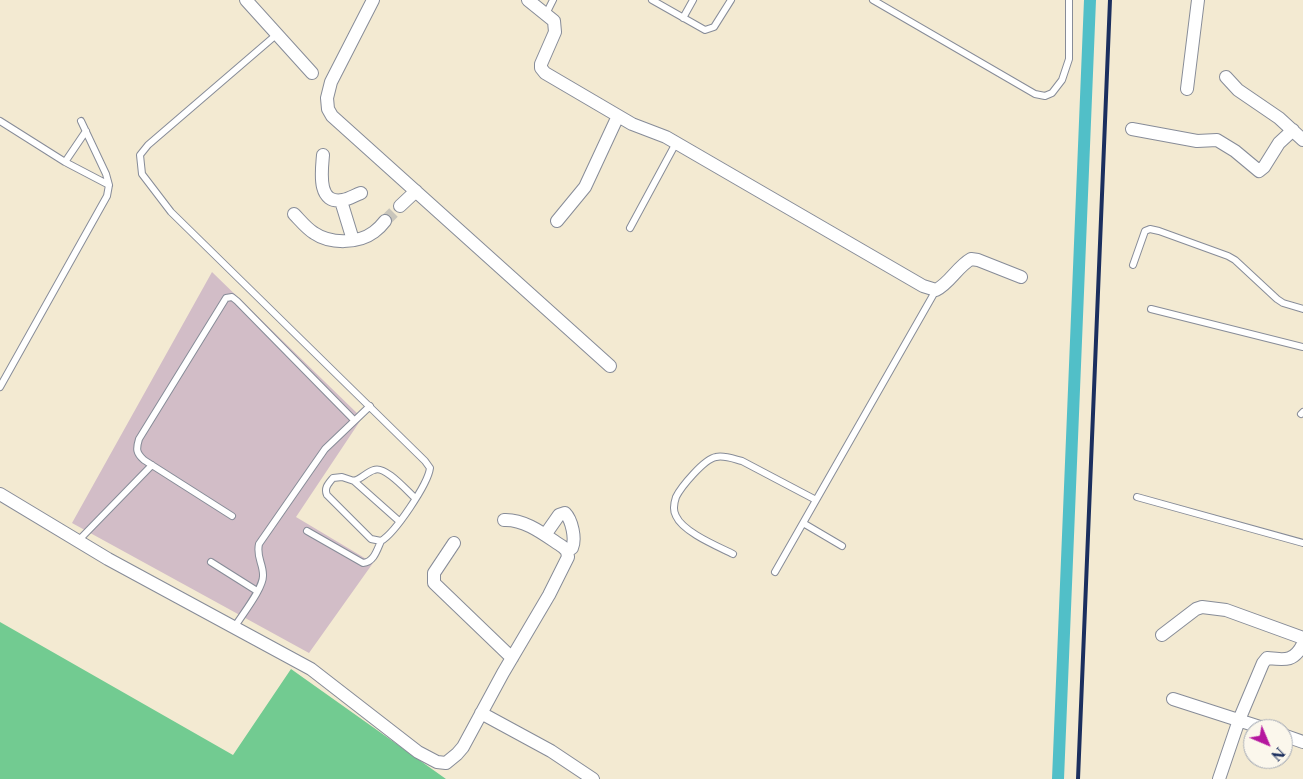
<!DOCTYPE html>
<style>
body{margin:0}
#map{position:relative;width:1303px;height:779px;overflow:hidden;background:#f3ead2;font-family:"Libre Caslon Text",serif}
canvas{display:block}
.north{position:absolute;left:1243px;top:719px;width:50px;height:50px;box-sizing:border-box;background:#fbf7ec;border:1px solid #a1a7b3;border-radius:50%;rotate:135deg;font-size:14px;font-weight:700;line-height:20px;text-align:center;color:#1b2f5e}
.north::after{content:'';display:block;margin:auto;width:18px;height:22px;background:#b5179e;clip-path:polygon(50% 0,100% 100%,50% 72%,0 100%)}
</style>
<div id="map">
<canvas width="1303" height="779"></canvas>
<div class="north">N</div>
</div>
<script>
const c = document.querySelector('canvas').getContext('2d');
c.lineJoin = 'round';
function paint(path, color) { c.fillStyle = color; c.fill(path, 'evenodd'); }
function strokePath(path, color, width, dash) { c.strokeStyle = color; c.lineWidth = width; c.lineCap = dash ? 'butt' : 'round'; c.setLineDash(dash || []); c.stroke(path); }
paint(new Path2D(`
 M212 272 362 418 296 517 373 563 309 653 72 523Z`), '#d2bdc7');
paint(new Path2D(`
 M0 622 233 755 291 669 446 779H0Z`), '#72cb91');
strokePath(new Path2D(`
 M1058 779 1090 0`), '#51bfc8', 12);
strokePath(new Path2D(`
 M385 221 400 206`), '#c8c5bb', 12, [12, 6]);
const lane = new Path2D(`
 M652 0 705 30 714 27 731 0
 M873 0 1035 94 1045 96 1052 93 1062 80 1069 59V0
 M546 14 553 0
 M683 18 693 0
 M276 35 148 145 140 155 142 174 171 212 425 461 430 468C428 484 395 533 381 541L371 539 327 495C324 488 328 484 333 478L342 477 354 481C361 479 367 472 374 470 385 465 407 491 415 498
 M0 121 65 162 109 185 107 196 0 387
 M81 121 106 174 109 185
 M65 162 86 131
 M630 228 676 143
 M1133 265 1145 231 1150 229 1159 231 1228 256 1235 260 1277 299 1283 303 1303 309
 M1151 309 1303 347
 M1301 414 1303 412
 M354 481 399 521
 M1137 497 1303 543
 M232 516 144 460C136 453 136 449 139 439L226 298 232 297 237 301 354 420
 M803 523 842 546
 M307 531 363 563C374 562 377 550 381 541
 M78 541 152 465
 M733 554C717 546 683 532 676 516 673 511 674 503 676 497 681 487 704 459 716 457 724 455 734 459 742 461L816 500
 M211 562 257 591
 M775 572 936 290
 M234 628C241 616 264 588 263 575 263 563 256 557 259 544L325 449 370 406`);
const street = new Path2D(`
 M246 0 312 73
 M373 0 331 82 327 98 328 109 332 116 610 366
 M528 0 554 21 555 32 541 64V68L545 73 632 124 666 137 923 286 936 290C950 283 957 267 971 259L978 260 1021 277
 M1226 77 1238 90 1279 118 1303 140
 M1187 89 1198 0
 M1132 129 1197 141 1217 140 1235 151 1259 171 1264 167 1279 143 1293 130
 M323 155C322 169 316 205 343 200 349 199 355 195 361 193
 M341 201 353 240
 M400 206 416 191
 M294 214C300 220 306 228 314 233 330 244 358 244 374 232 378 229 382 225 385 221
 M557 221 585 187 618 116
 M0 494 108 559 311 669 418 752 437 762 446 763 457 754 463 747 503 673 549 595 568 557 567 551 563 547C546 536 526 519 504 520
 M545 535 559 515 565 513C572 520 576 539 572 548L567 551
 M454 543 434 573V583L512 658
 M1162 635 1196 609 1202 607 1226 610 1303 638
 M1173 699 1266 729
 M481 713 551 751 593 779
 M1283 735 1303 742
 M1219 779 1239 720 1263 663 1267 658C1285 660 1294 662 1303 644`);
strokePath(lane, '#878c98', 8);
strokePath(street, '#878c98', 14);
strokePath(lane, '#fff', 6);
strokePath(street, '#fff', 12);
strokePath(new Path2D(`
 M1078 779 1110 0`), '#1b2f5e', 4);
</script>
